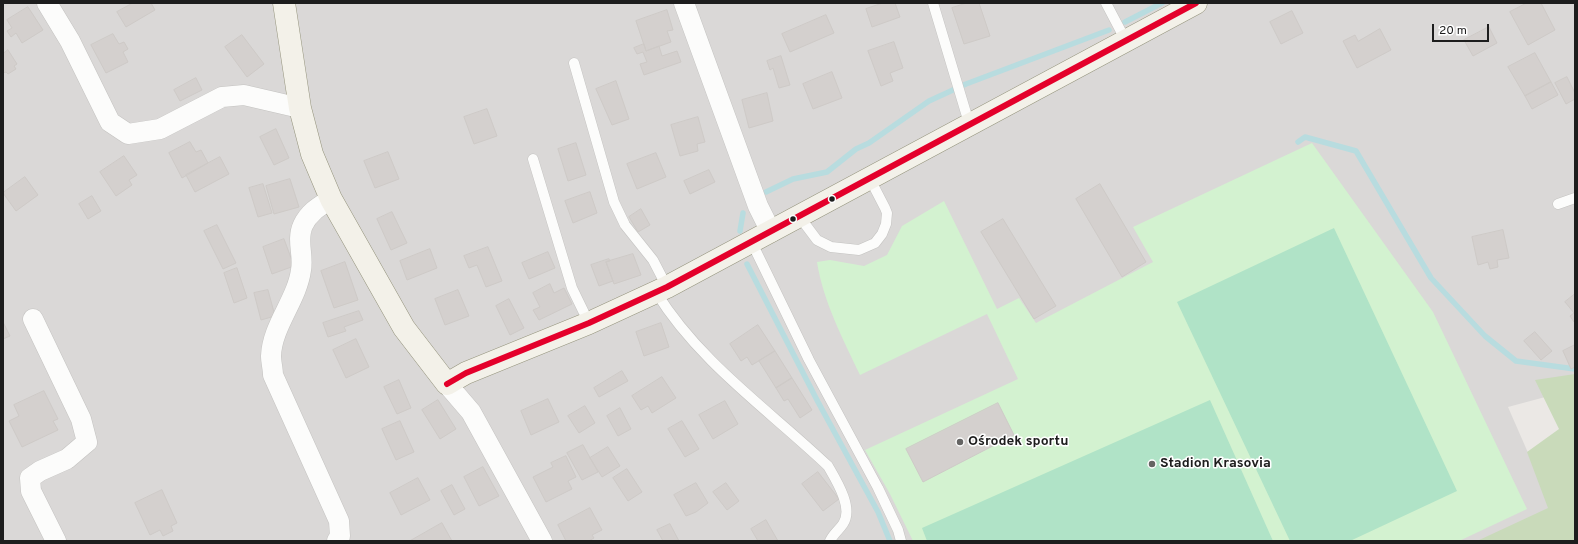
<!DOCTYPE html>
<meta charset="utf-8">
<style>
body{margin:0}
#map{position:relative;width:1578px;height:544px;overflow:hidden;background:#ebe8e5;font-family:Overpass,sans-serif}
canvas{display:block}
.frame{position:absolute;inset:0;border:4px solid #1d1d1d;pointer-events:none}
.scale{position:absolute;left:1432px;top:24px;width:57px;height:18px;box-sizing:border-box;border:2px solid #1d1d1d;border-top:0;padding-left:5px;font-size:12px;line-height:14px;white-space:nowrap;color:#1d1d1d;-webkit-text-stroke:3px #fff;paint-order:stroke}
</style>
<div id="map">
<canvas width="1578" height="544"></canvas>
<div class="frame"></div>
<div class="scale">20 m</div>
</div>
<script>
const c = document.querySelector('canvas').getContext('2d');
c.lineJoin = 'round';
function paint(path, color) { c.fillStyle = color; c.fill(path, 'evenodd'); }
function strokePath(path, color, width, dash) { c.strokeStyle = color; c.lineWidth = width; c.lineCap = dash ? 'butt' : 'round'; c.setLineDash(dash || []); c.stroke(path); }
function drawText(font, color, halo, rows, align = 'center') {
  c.font = font + ' Overpass,sans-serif'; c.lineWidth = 3; c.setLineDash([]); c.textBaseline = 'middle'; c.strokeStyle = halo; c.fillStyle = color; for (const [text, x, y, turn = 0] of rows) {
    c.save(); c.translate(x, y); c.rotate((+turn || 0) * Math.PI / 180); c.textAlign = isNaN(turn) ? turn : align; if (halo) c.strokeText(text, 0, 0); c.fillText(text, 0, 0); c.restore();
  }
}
paint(new Path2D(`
 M3 3H1575V389L1508 407 1557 519 1509 541H3Z`), '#dad8d7');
paint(new Path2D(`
 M1575 374V541H1477L1548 508 1527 452 1559 429 1535 380Z`), '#c9daba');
paint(new Path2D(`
 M1312 143 1433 312 1527 509 1459 541H913L890 494 865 450 1018 379 987 314 860 375C843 339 823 301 817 262L830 260 864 266 887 255 902 226 944 201 997 309 1019 298 1036 323 1153 262 1133 227Z`), '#d3f2d0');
paint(new Path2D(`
 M1334 228 1457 491 1350 541H1290L1177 302Z
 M1210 400 1273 541H927L922 528Z`), '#b0e3c7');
strokePath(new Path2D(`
 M1125 22 1162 3
 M1298 142 1305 137 1356 151 1431 278 1485 336 1516 361 1575 369
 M766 192 793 179 827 172 856 149 869 143 929 101 966 84 1109 30
 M740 231 743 213
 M747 264 818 402 878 512 890 541`), '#b8dcdf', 5.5);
const building = new Path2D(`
 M133 3H151L155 10 126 27 117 12Z
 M883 3H895L900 17 872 27 866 9Z
 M967 3H979L990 36 964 44 952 8Z
 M1527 3H1541L1555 30 1528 45 1510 12Z
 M28 7 43 30 22 43 16 33 11 37 7 31 12 28 7 20Z
 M667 10 673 30 667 31 671 42 646 51 636 21Z
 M1292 11 1303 33 1281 44 1270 22Z
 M826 15 834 33 790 52 782 34Z
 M1489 27 1497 43 1473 56 1464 40Z
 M1380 29 1391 50 1357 68 1343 41 1355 35 1358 41Z
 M113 34 119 44 124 42 128 49 123 52 128 62 106 73 91 45Z
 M242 35 264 64 247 77 225 47Z
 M894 42 903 68 890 73 893 81 881 86 868 51Z
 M644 44 646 51 659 46 662 56 677 51 681 62 644 75 640 64 647 62 643 52 637 54 634 48Z
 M8 50 17 64 14 66 16 69 8 74 6 72 3 73V54Z
 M1535 53 1551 82 1525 96 1508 67Z
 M781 56 790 85 779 88 773 68 770 70 767 61Z
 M832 72 842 98 813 109 803 84Z
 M1567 77 1575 93V99L1566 104 1555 83Z
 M196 78 202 90 180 101 174 90Z
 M616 81 629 119 612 125 596 89Z
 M1551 82 1558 95 1532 109 1525 96Z
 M767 93 773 121 749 128 742 100Z
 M487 109 497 136 474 144 464 117Z
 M698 117 705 142 697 144 698 151 680 156 671 125Z
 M276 129 289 158 274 165 260 137Z
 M190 142 196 152 201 150 208 163 182 178 169 153Z
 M576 143 586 175 568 181 558 149Z
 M388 152 399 179 375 188 364 161Z
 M656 153 666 177 637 189 627 164Z
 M124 156 137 175 129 180 132 185 116 196 100 172Z
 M220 157 229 174 195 192 186 175Z
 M709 170 715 182 690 194 684 181Z
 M25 177 38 195 16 211 3 193Z
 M290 179 299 207 274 214 266 186Z
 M263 184 272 213 258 217 249 188Z
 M1100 184 1146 262 1122 277 1076 199Z
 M590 192 597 213 573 223 565 201Z
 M92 196 101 211 88 219 79 204Z
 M641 209 650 225 638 232 629 217Z
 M392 212 407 243 391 250 377 219Z
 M1003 219 1056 306 1034 319 981 232Z
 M217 225 236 263 223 269 204 231Z
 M1503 230 1509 258 1497 260 1498 267 1490 269 1488 262 1478 265 1472 237Z
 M284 239 294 266 272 274 263 247Z
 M488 247 502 281 486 287 477 265 469 268 464 256Z
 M430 249 437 268 407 280 400 261Z
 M548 252 555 268 529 279 522 263Z
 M633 254 641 275 614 284 606 262Z
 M609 259 610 261 606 262 613 281 599 286 591 265Z
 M345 262 358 300 334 308 321 271Z
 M237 268 247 298 234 303 224 273Z
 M550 284 554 293 564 288 572 304 539 320 533 310 540 307 533 293Z
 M268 290 275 316 261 320 254 293Z
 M458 290 469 316 445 325 435 299Z
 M1575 294V322H1574L1570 316 1574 313 1565 302Z
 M509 299 524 328 510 335 496 306Z
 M359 311 363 320 344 327 346 331 328 337 323 323Z
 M3 322 10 336 3 339Z
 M661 323 669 347 644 356 636 332Z
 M758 325 775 351 752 365 747 357 741 361 730 344Z
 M1535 332 1552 351 1541 360 1524 341Z
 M356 339 369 367 346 378 333 350Z
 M1575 345V367L1571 369 1563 351Z
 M775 351 792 378 776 388 759 361Z
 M622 371 628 381 599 397 594 388Z
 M662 377 676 398 652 413 648 406 641 410 632 396Z
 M792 378 812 410 800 418 788 399 784 401 776 388Z
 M399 380 411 408 397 414 384 387Z
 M44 391 58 419 53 421 58 430 22 447 9 421 19 416 14 405Z
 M548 399 559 422 531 435 521 411Z
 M438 400 456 429 440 439 422 410Z
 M725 401 738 424 713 439 699 415Z
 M998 403 1014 435 923 482 906 449Z
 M585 406 595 423 579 433 568 416Z
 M620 408 631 429 618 436 607 416Z
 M400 421 414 452 396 460 382 429Z
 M682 421 699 449 685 457 668 429Z
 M583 445 598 472 582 480 567 453Z
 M608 447 620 466 602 477 590 458Z
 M566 456 576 477 568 481 572 489 546 502 533 477 553 467 551 463Z
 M483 467 499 496 479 506 464 477Z
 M627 469 642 492 628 501 613 478Z
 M818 472 839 499 823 511 802 484Z
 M418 478 430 500 401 515 390 493Z
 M696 483 708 503 696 512 686 516 674 495Z
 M726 483 739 501 727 510 713 492Z
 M452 485 465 509 454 515 441 491Z
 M162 490 177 523 171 526 173 531 163 536 160 530 150 535 135 503Z
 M590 508 602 530 592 535 594 538 589 541H566L558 525Z
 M766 520 778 541H758L751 529Z
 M442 523 452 541H410Z
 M670 524 679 541H663L657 530Z`);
paint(building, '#d4d0ce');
strokePath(building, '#cecac7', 1);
const lane = new Path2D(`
 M933 3 969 123
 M1106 3 1126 41
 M574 63 614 202 625 225 653 260 667 287
 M533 159 572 288 589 323
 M1558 204 1575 198
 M799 216 817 240 831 247 859 250 875 243 882 234 886 224 887 213 885 208 870 179
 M752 243 809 360 878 488 898 530 901 541
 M656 292C699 362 769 410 828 466 836 480 854 508 843 524 839 530 833 534 830 541`);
const street = new Path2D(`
 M47 3 70 41 110 122 128 134 160 129 222 97 244 95 300 108
 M684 3 758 206 771 232
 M331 199C320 206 309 212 303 225 296 240 304 255 301 270 297 300 272 326 271 356 271 362 273 369 273 375L339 521 340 536 337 541
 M33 319 81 419 87 442 67 459 40 471 30 478 31 491 56 541
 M447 384 471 412 542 541`);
const secondary = new Path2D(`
 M284 3 300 108 312 154 331 199 404 328 447 384 466 373 589 323 667 287 1196 3`);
strokePath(lane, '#c4c3c1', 11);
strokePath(street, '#c4c3c1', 21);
strokePath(secondary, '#95947d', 23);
strokePath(lane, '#fcfcfb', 10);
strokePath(street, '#fcfcfb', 20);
strokePath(secondary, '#f3f1e9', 22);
strokePath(new Path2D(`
 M447 384 466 373 589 323 667 287 1196 3`), '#e4002b', 6);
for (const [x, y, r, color] of [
 [832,199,3.5,"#1d1d1d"],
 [793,219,3.5,"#1d1d1d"],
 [960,442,4,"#656463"],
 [1152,464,4,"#656463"]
]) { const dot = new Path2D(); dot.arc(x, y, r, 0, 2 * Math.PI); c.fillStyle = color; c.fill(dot); strokePath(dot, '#fff', 1.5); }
drawText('bold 14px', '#1d1d1d', '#fff', [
 ["Ośrodek sportu",968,442],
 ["Stadion Krasovia",1160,464]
], 'left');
</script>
